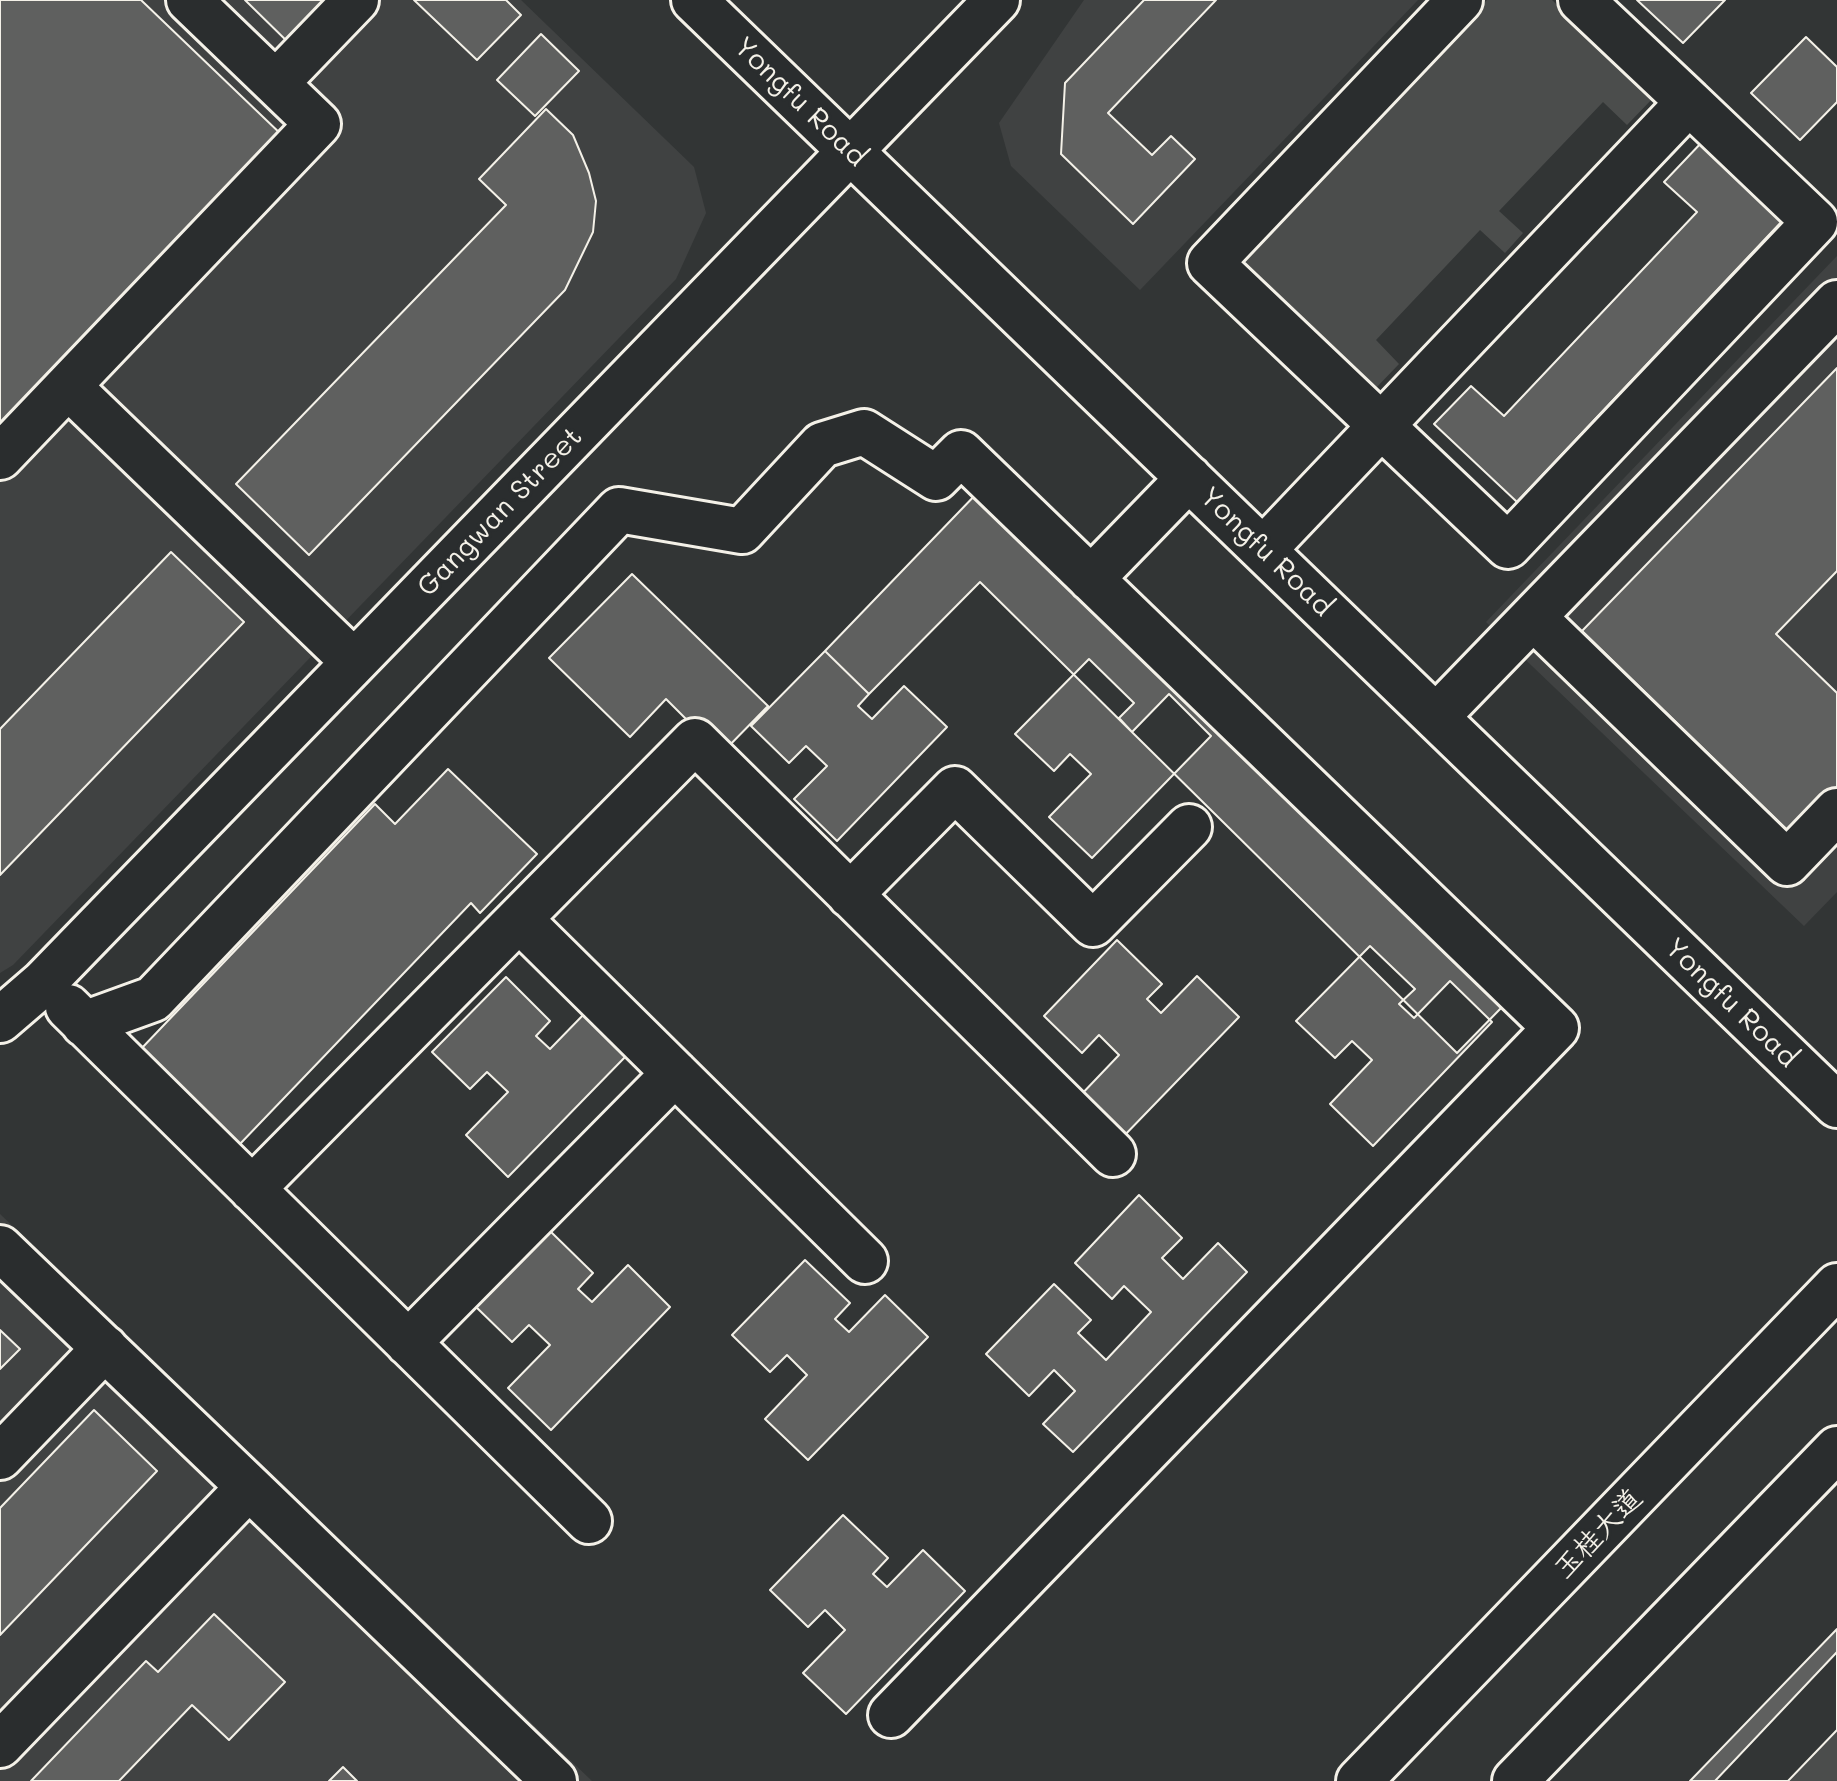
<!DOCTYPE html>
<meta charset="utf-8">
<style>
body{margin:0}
canvas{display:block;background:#323535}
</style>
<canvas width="1837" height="1781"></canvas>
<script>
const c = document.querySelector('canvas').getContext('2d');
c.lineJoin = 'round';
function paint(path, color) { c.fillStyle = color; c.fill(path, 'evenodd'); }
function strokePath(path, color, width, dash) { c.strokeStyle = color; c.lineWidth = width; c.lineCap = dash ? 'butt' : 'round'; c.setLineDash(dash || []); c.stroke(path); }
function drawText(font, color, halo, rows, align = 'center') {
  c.font = font + ' Mali,"LXGW WenKai TC",sans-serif'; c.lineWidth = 6; c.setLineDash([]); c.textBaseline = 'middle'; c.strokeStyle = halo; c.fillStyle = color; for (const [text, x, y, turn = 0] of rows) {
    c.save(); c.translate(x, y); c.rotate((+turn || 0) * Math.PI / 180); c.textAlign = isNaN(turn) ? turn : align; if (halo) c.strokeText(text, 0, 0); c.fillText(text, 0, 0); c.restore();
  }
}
paint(new Path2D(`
 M0 0H521L694 167 706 213 676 279 13 965 0 973Z
 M1084 0H1418L1140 290 1011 166 999 123Z
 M1837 256V892L1804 926 1486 622Z
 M0 1214 592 1781H0Z`), '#404242');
paint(new Path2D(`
 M1487 0H1552L1654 97 1627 125 1603 102 1499 211 1523 233 1505 253 1480 230 1376 340 1399 364 1374 390 1238 260Z
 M1837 1730V1781H1788Z`), '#4b4d4c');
const building = new Path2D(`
 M0 0H141L285 138 0 435Z
 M245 0H344L296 50Z
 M414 0H506L521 15 477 60Z
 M1144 0H1216L1108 113 1152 155 1171 136 1195 159 1133 224 1061 154 1065 83Z
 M1637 0H1725L1683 43Z
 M541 34 579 71 535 116 497 80Z
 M1806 37 1837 67V102L1800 140 1751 93Z
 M546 109 573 135 589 173 596 201 593 232 565 290 309 555 236 484 506 205 479 179Z
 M1703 141 1785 218 1517 502 1434 424 1471 386 1504 416 1697 212 1664 182Z
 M1837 368V571L1776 634 1837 693V787L1791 834 1582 631Z
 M981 489 1505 1004 1457 1053 980 582 869 694 825 651Z
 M171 552 244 622 0 875V729Z
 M632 574 768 706 721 754 666 699 630 737 549 658Z
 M825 651 869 694 858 706 872 719 904 686 947 727 837 841 794 799 827 766 806 746 789 763 751 726Z
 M1089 659 1134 703 1119 718 1132 732 1169 694 1211 736 1092 858 1049 817 1091 774 1070 754 1054 771 1015 734Z
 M448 769 537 854 480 913 471 903 239 1145 140 1050 375 804 395 824Z
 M1117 940 1162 984 1147 999 1161 1013 1197 976 1239 1017 1120 1140 1077 1099 1119 1055 1099 1035 1082 1053 1044 1016Z
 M1370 946 1415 989 1399 1004 1414 1018 1450 981 1492 1022 1373 1146 1330 1104 1372 1060 1352 1041 1335 1058 1296 1021Z
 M506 977 550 1021 536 1036 550 1049 586 1012 628 1054 508 1177 466 1135 508 1092 487 1072 470 1089 432 1052Z
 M1139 1195 1182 1238 1162 1258 1183 1279 1218 1243 1247 1272 1073 1452 1043 1424 1075 1391 1054 1370 1029 1396 986 1354 1054 1284 1091 1320 1078 1333 1106 1360 1151 1312 1124 1286 1112 1299 1075 1263Z
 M548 1229 593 1273 578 1289 592 1302 628 1265 670 1307 551 1430 508 1388 550 1345 529 1325 512 1342 474 1305Z
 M805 1260 850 1303 835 1319 849 1332 885 1295 928 1337 808 1460 765 1419 807 1375 787 1355 770 1372 732 1335Z
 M0 1330 20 1349 0 1369Z
 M94 1410 157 1471 0 1635V1508Z
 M843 1515 888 1558 873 1574 887 1587 923 1550 965 1591 846 1714 803 1673 845 1630 825 1610 808 1627 770 1590Z
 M214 1614 285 1682 229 1740 192 1705 119 1781H31L146 1661 158 1672Z
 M1837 1629V1730L1788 1781H1690Z
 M1837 1652V1730L1788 1781H1715Z
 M343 1767 357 1781H329Z`);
paint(building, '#5f605f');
strokePath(building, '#f4f1e8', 2);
const minor = new Path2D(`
 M694 0 1837 1105
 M1460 0 1210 263 1508 546 1815 222 1689 102
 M276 83 356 0
 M68 386 354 662
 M0 457 318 124 189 0
 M1263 550 1689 102 1581 0
 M1091 579 1189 478
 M1533 617 1787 863 1837 811
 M1436 717 1837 303
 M850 895 955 789 1093 924 1189 827
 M519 919 865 1261
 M68 1007 589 1521
 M0 1020 43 983 997 0
 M84 1024 153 999 619 510 742 531 822 445 864 432 936 478 961 453 1556 1028 891 1715
 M252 1189 695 741 1113 1154
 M0 1248 249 1487 0 1745
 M408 1343 675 1073
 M0 1457 105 1348
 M249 1487 554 1781`);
const major = new Path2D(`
 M1359 1781 1837 1286
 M1515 1781 1837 1449`);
strokePath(minor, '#f4f1e8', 50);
strokePath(major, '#f4f1e8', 50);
strokePath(minor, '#2a2d2e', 44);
strokePath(major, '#2a2d2e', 44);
drawText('28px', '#f4f1e8', '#2a2d2e', [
 ["Yongfu Road",800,102,44],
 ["Gangwan Street",500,512,-46],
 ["Yongfu Road",1266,552,44],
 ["Yongfu Road",1731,1003,44],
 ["玉桂大道",1598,1534,-46]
]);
</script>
